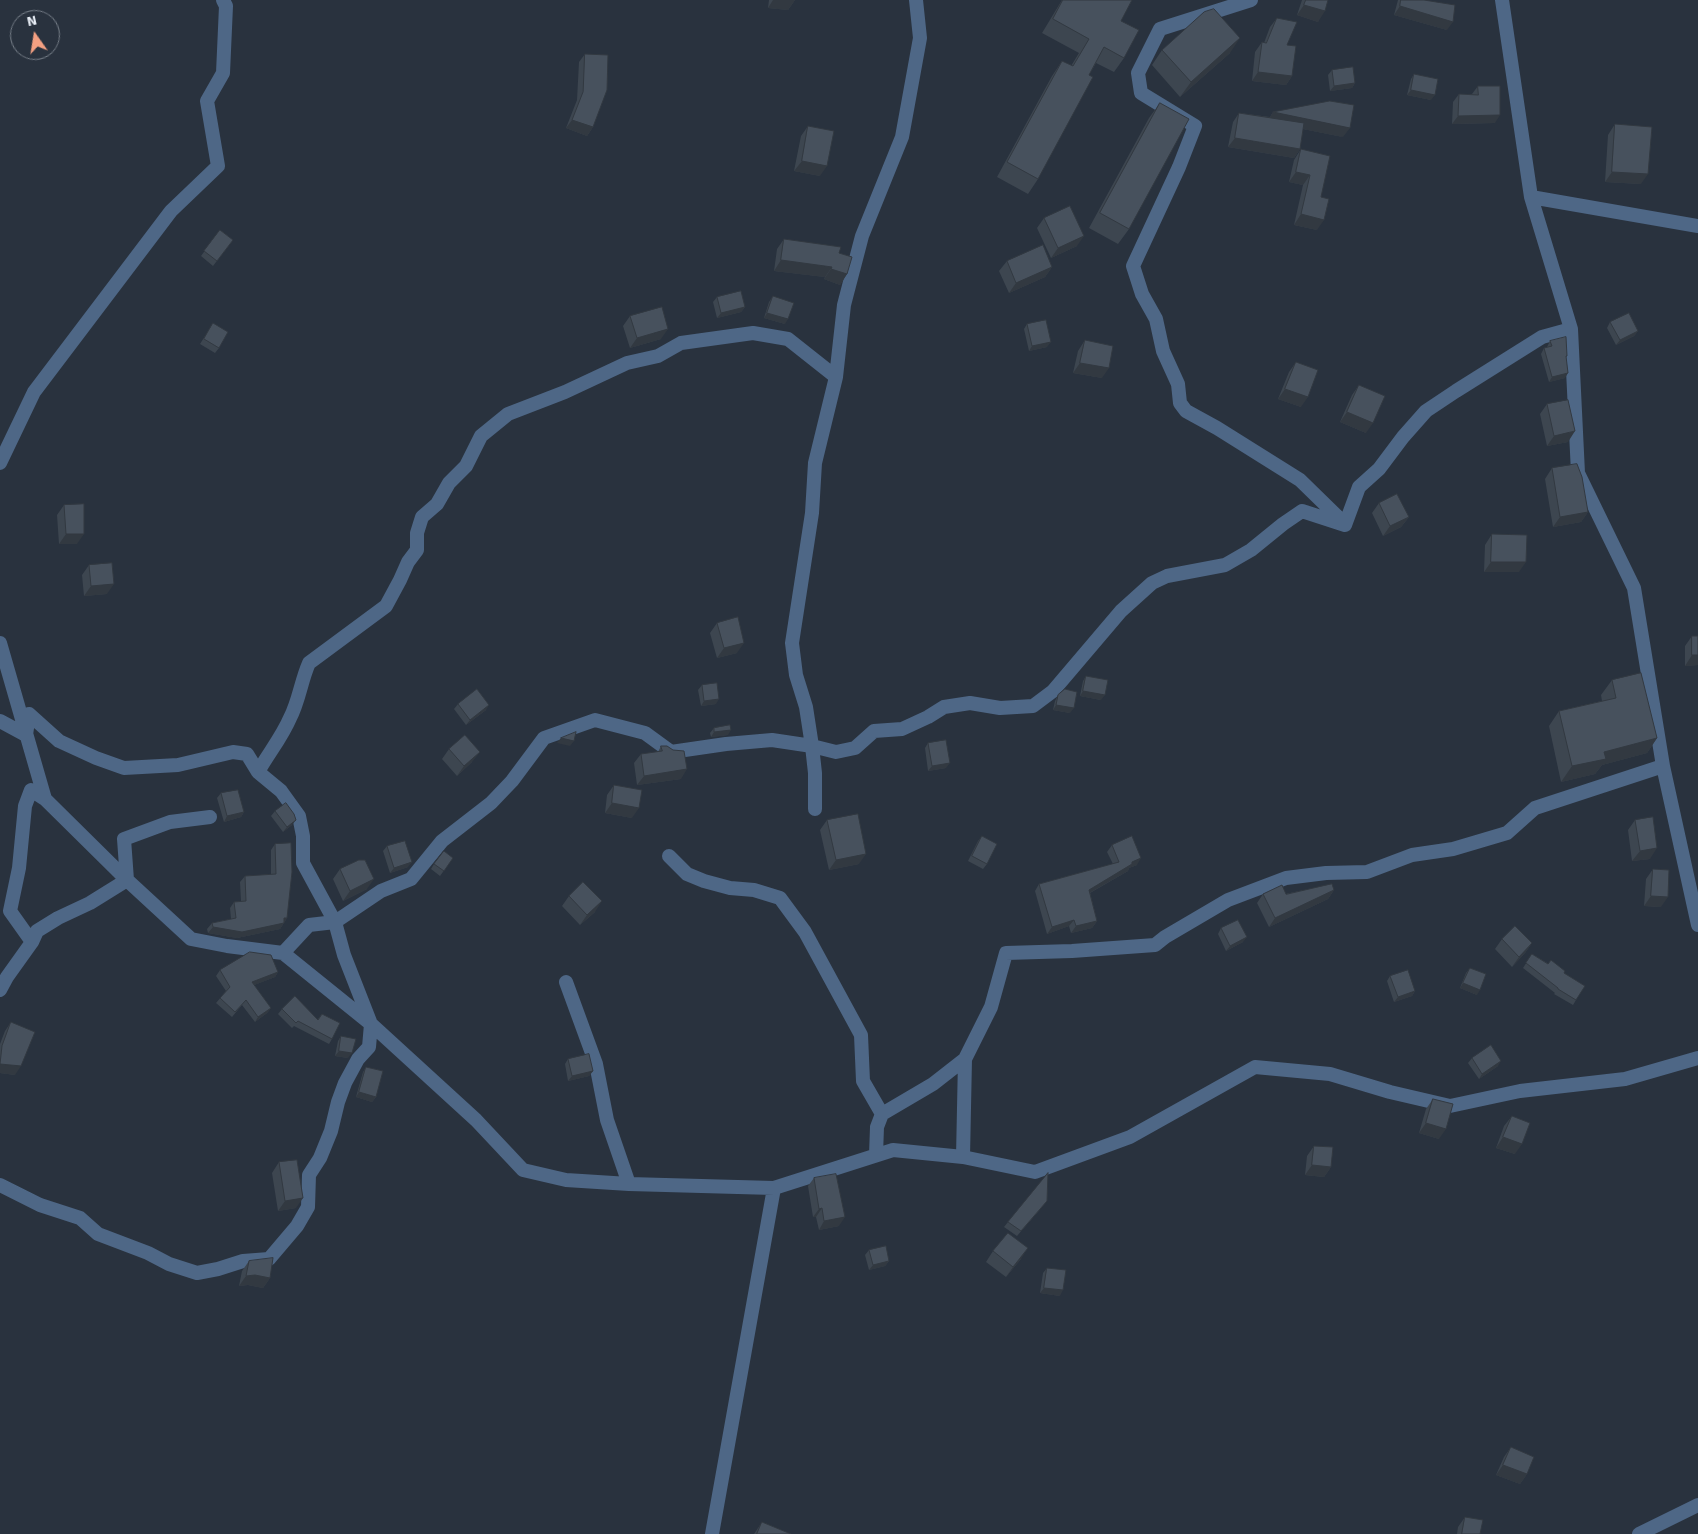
<!DOCTYPE html>
<style>
body{margin:0}
#map{position:relative;width:1698px;height:1534px;overflow:hidden;background:#29323e;font-family:Signika,sans-serif}
canvas{display:block}
.north{position:absolute;left:10px;top:10px;width:50px;height:50px;box-sizing:border-box;background:#29323e;border:1px solid #767e88;border-radius:50%;rotate:347deg;font-size:14px;font-weight:700;line-height:20px;text-align:center;color:#eaf0f8}
.north::after{content:'';display:block;margin:auto;width:18px;height:22px;background:#f3a082;clip-path:polygon(50% 0,100% 100%,50% 72%,0 100%)}
</style>
<div id="map">
<canvas width="1698" height="1534"></canvas>
<div class="north">N</div>
</div>
<script>
const c = document.querySelector('canvas').getContext('2d');
c.lineJoin = 'round';
function strokePath(path, color, width, dash) { c.strokeStyle = color; c.lineWidth = width; c.lineCap = dash ? 'butt' : 'round'; c.setLineDash(dash || []); c.stroke(path); }
function paint(path, color) { c.fillStyle = color; c.fill(path, 'evenodd'); }
strokePath(new Path2D(`
 M916 0 920 38 902 137 862 236 844 305 836 377 815 463 812 513 792 643 796 675 806 707 812 746 836 752 855 748 874 731 902 729 928 717 944 707 970 703 1000 708 1033 706 1053 691 1121 611 1152 583 1167 576 1225 565 1251 550 1283 524 1302 511 1345 525 1359 487 1379 469 1403 437 1426 411 1456 391 1542 337 1571 329
 M1251 0 1160 29 1138 73 1141 93 1195 126 1179 167 1133 266 1142 294 1156 319 1163 351 1178 384 1180 403 1186 411 1217 428 1300 480 1343 522
 M1502 0 1531 197 1571 329 1578 473 1634 588 1663 766 1698 925
 M1531 197 1698 226
 M0 463 34 392 171 211 218 166 207 101 223 73 226 6 223 0
 M0 643 45 799 127 880 191 939 227 946 283 953 371 1024 476 1120 523 1170 566 1180 629 1184 774 1188 893 1150 963 1157 1035 1172 1130 1137 1255 1067 1330 1074 1390 1092 1450 1106 1520 1091 1625 1079 1698 1058
 M0 721 26 735 29 714 59 741 96 758 124 768 178 765 233 752 247 754 258 772
 M669 856 687 874 704 881 730 888 754 890 780 898 805 932 861 1035 863 1081 882 1114
 M32 942 10 911 19 868 25 806 31 790 45 799
 M283 953 309 925 335 922 381 891 411 879 442 841 491 803 512 781 544 738 595 720 645 733 671 752 726 744 772 740 812 746 815 773V809
 M566 982 596 1064 607 1120 629 1184
 M0 990 7 977 32 942 37 931 58 918 90 903 127 880 124 839 170 822 210 817
 M876 1155 877 1127 882 1114 933 1084 965 1059
 M963 1157 965 1059 991 1007 1006 953 1072 951 1155 945 1165 937 1228 900 1286 878 1326 873 1367 872 1412 855 1453 849 1507 833 1535 808 1663 766
 M0 1185 40 1205 80 1218 98 1234 148 1253 169 1264 197 1273 218 1269 243 1261 269 1259 297 1226 308 1207 309 1175 320 1158 331 1131 338 1102 345 1083 358 1059 369 1047 371 1024 344 955 335 922 303 863V836L299 816 281 791 258 772C268 754 282 737 290 718 299 701 301 681 309 663L386 606 400 580 408 562 417 550V533L422 517 437 504 449 483 466 466 481 436 508 414 565 392 627 363 658 356 681 343 753 333 788 339 836 377
 M712 1534 774 1188
 M1639 1534 1698 1505`), '#4e6786', 14);
paint(new Path2D(`
 M769 0H795L788 10 768 8Z
 M1062 0H1132L1121 21 1124 58 1114 72 1096 63 1089 75 1038 179 1028 194 997 177 1052 76 1062 61 1071 66 1079 53 1042 33Z
 M1302 0H1328L1318 22 1297 15Z
 M1398 0H1424L1447 30 1394 15Z
 M1277 18 1287 45 1292 76 1286 85 1252 81 1255 52 1262 42 1264 43 1270 27Z
 M1162 50 1230 53 1180 97 1152 65Z
 M585 54 593 127 587 136 566 128 577 100 579 62Z
 M1332 70 1355 83 1352 88 1330 91 1328 75Z
 M1414 74 1431 100 1407 95 1411 79Z
 M1478 86 1495 123 1452 124 1453 102 1459 94H1472Z
 M1160 103 1129 229 1118 244 1089 228 1149 118Z
 M1273 112 1343 137 1303 129 1300 149 1294 158 1228 147 1233 122 1239 113 1270 117Z
 M1615 124 1641 184 1605 182 1608 135Z
 M808 126 820 176 794 171 801 136Z
 M1301 149 1321 197 1317 230 1294 225 1303 185 1289 182 1294 160Z
 M1044 218 1077 246 1051 258 1037 228Z
 M220 230 233 240 213 266 201 256Z
 M784 239 839 253 847 274 840 285 824 279 825 277 774 271 777 249Z
 M1007 261 1052 267 1045 277 1009 293 999 271Z
 M773 296 785 324 764 318 769 302Z
 M717 297 745 307 741 312 717 318 713 302Z
 M630 316 661 339 630 348 623 326Z
 M1610 322 1638 331 1634 336 1616 345 1607 328Z
 M1027 324 1047 347 1029 351 1024 329Z
 M210 328 219 348 215 353 200 344Z
 M1085 340 1102 378 1073 373 1078 351Z
 M1550 341 1567 356 1566 357 1565 378 1549 382 1541 354 1544 348H1547V347Z
 M1296 362 1301 407 1278 399 1289 372Z
 M1359 385 1366 433 1340 422 1352 395Z
 M1547 404 1568 442 1547 446 1540 414Z
 M1552 468 1588 512 1581 522 1553 527 1545 479Z
 M1379 503 1409 517 1401 527 1383 536 1372 513Z
 M64 505 77 544H59L57 515Z
 M1492 534 1519 572H1484L1485 545Z
 M89 565 107 594 84 596 82 575Z
 M717 623 737 653 717 658 710 633Z
 M1692 636H1698V665L1685 666V646Z
 M1086 676 1101 700 1080 696 1083 681Z
 M1612 680 1657 738 1647 753 1602 765 1595 774 1561 782 1549 726 1559 711 1602 701 1601 695Z
 M702 685 716 704 701 706 698 690Z
 M1058 695 1070 713 1053 710 1055 701Z
 M458 704 486 710 466 725 454 709Z
 M714 728 728 735 711 737 710 733Z
 M928 743 946 768 928 771 925 748Z
 M661 746 681 779 637 785 634 763 641 754 658 752Z
 M449 749 472 762 457 776 442 759Z
 M614 785 632 818 605 813 607 795Z
 M221 793 244 812 241 817 224 822 217 798Z
 M275 811 292 825 283 832 271 816Z
 M827 820 859 864 829 870 820 830Z
 M1635 820 1650 859 1632 861 1628 830Z
 M982 836 987 864 983 869 968 861 978 841Z
 M275 844 287 918 280 929 237 938 208 933 207 929 212 923 231 919 230 908 234 902 241 901 240 882 245 876 271 875V850Z
 M1112 845 1137 865 1129 868 1128 871 1090 893 1097 921 1092 928 1071 933 1069 926 1047 934 1035 891 1039 884 1113 864 1107 852Z
 M387 846 408 867 390 873 383 851Z
 M453 858 440 876 431 869 434 864Z
 M340 869 367 889 343 901 333 879Z
 M1653 869 1661 907 1644 906 1646 879Z
 M1334 890 1328 899 1269 927 1257 903 1263 894H1286Z
 M569 896 595 912 580 925 562 906Z
 M1221 928 1243 942 1226 951 1218 934Z
 M1502 939 1532 943 1525 953 1512 967 1495 949Z
 M1532 954 1564 973 1576 1000 1573 1005 1554 994 1555 993 1523 968Z
 M1470 968 1477 995 1460 988 1466 973Z
 M220 970 278 972 275 977 254 985 271 1008 267 1013 255 1022 242 1005 232 1017 216 1003 226 991 216 976Z
 M1390 976 1415 991 1412 996 1394 1002 1387 981Z
 M282 1009 318 1019 322 1014 332 1039 329 1044 294 1026 292 1028 278 1014Z
 M11 1022 15 1075 0 1073V1044L5 1031Z
 M341 1036 348 1058 335 1056 338 1041Z
 M1472 1058 1498 1066 1479 1079 1468 1063Z
 M568 1059 593 1071 589 1076 568 1081 565 1064Z
 M366 1067 376 1097 372 1102 356 1097 363 1072Z
 M1433 1099 1439 1139 1419 1133 1426 1109Z
 M1512 1116 1515 1154 1496 1148 1504 1126Z
 M1314 1146 1331 1167 1324 1177 1305 1175 1307 1156Z
 M279 1162 296 1208 278 1211 272 1173Z
 M814 1178 839 1226 819 1230 816 1217H813L808 1186Z
 M1043 1206 1017 1236 1004 1227 1008 1222Z
 M869 1250 889 1261 885 1266 869 1270 865 1255Z
 M993 1251 1021 1259 1006 1277 986 1262Z
 M249 1261 270 1278 263 1288 248 1285 239 1286 242 1271Z
 M1047 1268 1060 1296 1040 1293 1043 1273Z
 M1511 1447 1527 1474 1520 1484 1496 1475 1504 1457Z
 M1465 1517 1480 1534H1457L1458 1527Z
 M762 1522 791 1534H754Z`), '#3d4650');
paint(new Path2D(`
 M773 0H795L788 10 768 8Z
 M1304 5 1325 11 1318 22 1297 15Z
 M1400 6 1453 22 1447 30 1394 15Z
 M1240 38 1230 53 1180 97 1191 82Z
 M1258 72 1292 76 1286 85 1252 81Z
 M1355 83 1352 88 1330 91 1334 86Z
 M1411 90 1435 95 1431 100 1407 95Z
 M1273 112 1350 128 1343 137 1267 122Z
 M1500 115 1495 123 1452 124 1458 116Z
 M572 120 593 127 587 136 566 128Z
 M1235 138 1300 149 1294 158 1228 147Z
 M802 161 827 166 820 176 794 171Z
 M1296 172 1310 175 1303 185 1289 182Z
 M1612 172 1648 174 1641 184 1605 182Z
 M1301 214 1324 220 1317 230 1294 225Z
 M1084 236 1077 246 1051 258 1058 248Z
 M781 260 832 267 825 277 774 271Z
 M1052 267 1045 277 1009 293 1016 283Z
 M831 269 847 274 840 285 824 279Z
 M745 307 741 312 717 318 721 313Z
 M767 313 788 319 785 324 764 318Z
 M668 329 661 339 630 348 637 338Z
 M1638 331 1634 336 1616 345 1620 340Z
 M1051 342 1047 347 1029 351 1032 346Z
 M1080 363 1109 368 1102 378 1073 373Z
 M1568 373 1565 378 1549 382 1552 377Z
 M1285 389 1308 397 1301 407 1278 399Z
 M1347 412 1373 423 1366 433 1340 422Z
 M1575 431 1568 442 1547 446 1554 436Z
 M1588 512 1581 522 1553 527 1560 517Z
 M1409 517 1401 527 1383 536 1390 526Z
 M66 534H84L77 544H59Z
 M1491 562H1526L1519 572H1484Z
 M114 584 107 594 84 596 91 586Z
 M744 643 737 653 717 658 724 648Z
 M1692 655H1698V665L1685 666Z
 M1083 691 1105 695 1101 700 1080 696Z
 M719 699 716 704 701 706 704 701Z
 M489 705 486 710 466 725 470 720Z
 M1056 705 1074 708 1070 713 1053 710Z
 M731 730 728 735 711 737 714 732Z
 M561 738 574 741 570 746 557 743Z
 M1657 738 1647 753 1602 765 1595 774 1561 782 1572 766 1604 752Z
 M480 752 472 762 457 776 464 766Z
 M950 763 946 768 928 771 932 766Z
 M687 769 681 779 637 785 644 776Z
 M612 803 639 808 632 818 605 813Z
 M244 812 241 817 224 822 227 816Z
 M296 820 292 825 283 832 287 827Z
 M1657 848 1650 859 1632 861 1640 851Z
 M866 854 859 864 829 870 836 860Z
 M1141 858 1137 865 1129 868 1128 871 1084 896 1089 890 1132 862Z
 M412 862 408 867 390 873 394 868Z
 M374 879 367 889 343 901 350 891Z
 M1334 890 1328 899 1269 927 1275 918Z
 M1651 896 1668 897 1661 907 1644 906Z
 M602 901 595 912 580 925 587 915Z
 M284 918H287L280 929 237 938 208 933 213 927Z
 M1074 920 1069 926 1047 934 1052 927Z
 M1097 921 1092 928 1071 933 1076 926Z
 M1247 937 1243 942 1226 951 1230 946Z
 M1532 943 1525 953 1512 967 1519 957Z
 M278 972 275 977 249 987 252 982Z
 M1463 983 1480 990 1477 995 1460 988Z
 M1415 991 1412 996 1394 1002 1398 997Z
 M271 1008 267 1013 255 1022 258 1017Z
 M339 1051 352 1053 348 1058 335 1056Z
 M1501 1061 1498 1066 1479 1079 1482 1074Z
 M0 1064 21 1066 15 1075 0 1073Z
 M593 1071 589 1076 568 1081 572 1076Z
 M359 1092 376 1097 372 1102 356 1097Z
 M1426 1123 1446 1129 1439 1139 1419 1133Z
 M1503 1137 1522 1144 1515 1154 1496 1148Z
 M1312 1165 1331 1167 1324 1177 1305 1175Z
 M303 1198 296 1208 278 1211 285 1201Z
 M822 1208 816 1217H813L819 1209Z
 M845 1217 839 1226 819 1230 824 1221Z
 M1028 1248 1021 1259 1006 1277 1013 1267Z
 M889 1261 885 1266 869 1270 873 1265Z
 M255 1275 270 1278 263 1288 248 1285 239 1286 246 1276Z
 M1044 1288 1063 1290 1060 1296 1040 1293Z
 M1503 1465 1527 1474 1520 1484 1496 1475Z`), '#323941');
const building = new Path2D(`
 M1063 0H1132L1121 21 1139 30 1124 58 1104 47 1089 75 1093 77 1038 179 1007 162 1062 61 1073 66 1089 39 1053 19Z
 M1306 0H1328L1325 11 1304 5Z
 M1401 0H1424L1455 5 1453 22 1400 6Z
 M1214 9 1240 38 1191 82 1162 50 1204 12Z
 M1277 18 1297 22 1287 45 1296 46 1292 76 1258 72 1262 42 1266 43Z
 M585 54 608 55 607 90 593 127 572 120 583 92Z
 M1353 67 1355 83 1334 86 1332 70Z
 M1414 74 1438 79 1435 95 1411 90Z
 M1478 86H1500V115L1458 116 1459 94 1478 95Z
 M1330 101 1354 105 1350 128 1273 112Z
 M1160 103 1189 119 1129 229 1100 213Z
 M1239 113 1304 123 1300 149 1235 138Z
 M1615 124 1652 127 1648 174 1612 172Z
 M808 126 834 131 827 166 802 161Z
 M1301 149 1330 156 1321 197 1329 199 1324 220 1301 214 1310 175 1296 172Z
 M1070 206 1084 236 1058 248 1044 218Z
 M220 230 233 240 217 261 204 251Z
 M784 239 841 247 839 253 852 257 847 274 831 269 832 267 781 260Z
 M1043 245 1052 267 1016 283 1007 261Z
 M741 291 745 307 721 313 717 297Z
 M773 296 794 303 788 319 767 313Z
 M662 307 668 329 637 338 630 316Z
 M1629 313 1638 331 1620 340 1610 322Z
 M1046 320 1051 342 1032 346 1027 324Z
 M213 323 228 332 219 348 204 339Z
 M1566 337 1567 356H1566L1568 373 1552 377 1544 348 1552 346 1550 341Z
 M1085 340 1113 346 1109 368 1080 363Z
 M1296 362 1318 370 1308 397 1285 389Z
 M1359 385 1385 396 1373 423 1347 412Z
 M1568 400 1575 431 1554 436 1547 404Z
 M1577 464 1582 477 1588 512 1560 517 1552 468Z
 M1397 494 1409 517 1390 526 1379 503Z
 M84 504V534H66L64 505Z
 M1492 534 1527 535 1526 562H1491Z
 M112 563 114 584 91 586 89 565Z
 M738 617 744 643 724 648 717 623Z
 M1692 636H1698V655H1692Z
 M1641 673 1657 738 1604 752 1606 759 1572 766 1559 711 1616 698 1612 680Z
 M1086 676 1108 680 1105 695 1083 691Z
 M717 683 719 699 704 701 702 685Z
 M477 689 489 705 470 720 458 704Z
 M1065 689 1077 692 1074 708 1056 705 1058 695Z
 M730 725 731 730 714 732V728Z
 M576 732 574 741 561 738Z
 M465 735 480 752 464 766 449 749Z
 M946 740 950 763 932 766 928 743Z
 M661 746H667L673 750 684 751 687 769 644 776 641 754 662 751Z
 M614 785 642 790 639 808 612 803Z
 M238 790 244 812 227 816 221 793Z
 M286 803 294 814 296 820 287 827 275 811Z
 M858 814 866 854 836 860 827 820Z
 M1653 817 1657 848 1640 851 1635 820Z
 M982 836 997 844 987 864 972 856Z
 M1132 836 1141 858 1132 862V864L1089 890 1097 921 1076 926 1074 920 1052 927 1039 884 1119 862 1112 845Z
 M405 841 412 862 394 868 387 846Z
 M291 843 292 872 287 918H284V923L242 932 213 927 212 923 236 918 234 902 246 901 245 876 276 874 275 844Z
 M444 851 453 858 444 871 434 864Z
 M359 860H365L374 879 350 891 340 869Z
 M1653 869 1669 870 1668 897 1651 896Z
 M583 882 602 901 587 915 569 896Z
 M1332 884 1334 890 1275 918 1263 894 1282 885 1286 894Z
 M1238 920 1247 937 1230 946 1221 928Z
 M1515 926 1532 943 1519 957 1502 939Z
 M250 952 271 955 278 972 252 982 271 1008 258 1017 246 1000 235 1012 220 998 230 987 220 970Z
 M1532 954 1548 964 1551 960 1565 971 1564 973 1585 986 1576 1000 1558 989V988L1526 963Z
 M1470 968 1486 974 1480 990 1463 983Z
 M1408 970 1415 991 1398 997 1390 976Z
 M295 996 318 1020 322 1014 340 1023 332 1039 298 1021 296 1023 282 1009Z
 M11 1022 35 1032 21 1066 0 1064 2 1046Z
 M341 1036 356 1039 352 1053 339 1051Z
 M1491 1045 1501 1061 1482 1074 1472 1058Z
 M589 1054 593 1071 572 1076 568 1059Z
 M366 1067 383 1071 376 1097 359 1092Z
 M1433 1099 1453 1104 1446 1129 1426 1123Z
 M1512 1116 1530 1123 1522 1144 1503 1137Z
 M1314 1146 1333 1147 1331 1167 1312 1165Z
 M297 1160 303 1198 285 1201 279 1162Z
 M1048 1173 1047 1201 1021 1231 1008 1222Z
 M836 1174 845 1217 824 1221 822 1208 819 1209 814 1178Z
 M1008 1233 1028 1248 1013 1267 993 1251Z
 M886 1246 889 1261 873 1265 869 1250Z
 M273 1258 270 1278 255 1275 246 1276 249 1261Z
 M1047 1268 1066 1270 1063 1290 1044 1288Z
 M1511 1447 1534 1457 1527 1474 1503 1465Z
 M1465 1517 1483 1520 1480 1534H1462Z
 M762 1522 791 1534H757Z`);
paint(building, '#47515d');
strokePath(building, '#323941', 1);
</script>
